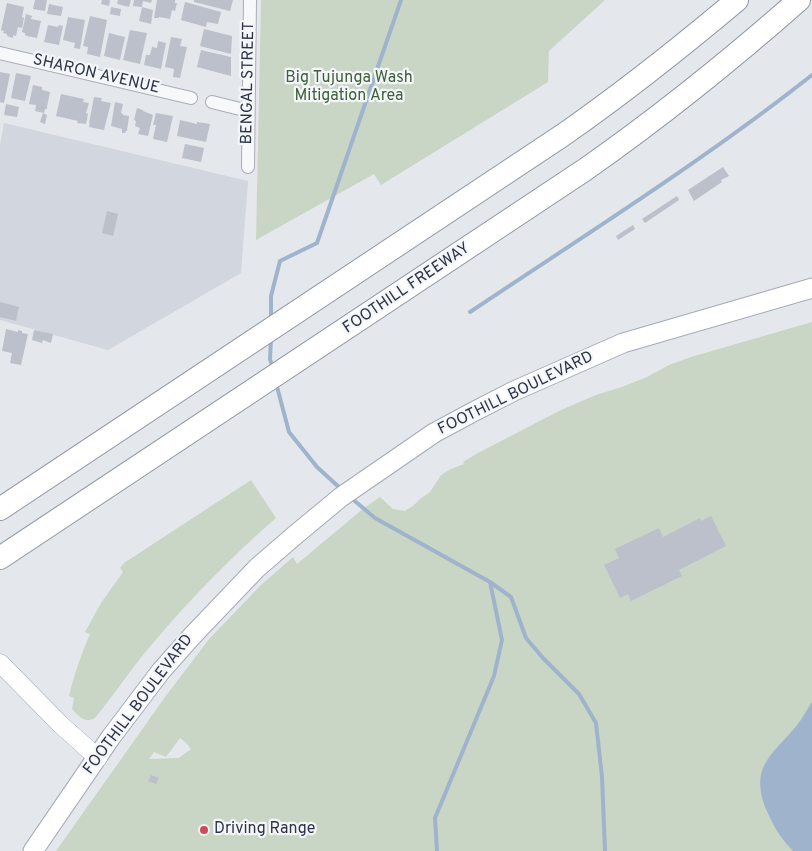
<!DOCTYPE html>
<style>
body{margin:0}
canvas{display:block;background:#e4e7ec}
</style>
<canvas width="812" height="851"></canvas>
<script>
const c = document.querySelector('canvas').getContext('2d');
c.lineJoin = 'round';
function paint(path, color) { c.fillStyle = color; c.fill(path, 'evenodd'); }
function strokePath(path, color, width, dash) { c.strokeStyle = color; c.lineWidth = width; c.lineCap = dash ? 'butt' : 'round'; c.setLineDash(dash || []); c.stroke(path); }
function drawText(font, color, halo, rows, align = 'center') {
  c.font = font + ' Overpass,sans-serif'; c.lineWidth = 4.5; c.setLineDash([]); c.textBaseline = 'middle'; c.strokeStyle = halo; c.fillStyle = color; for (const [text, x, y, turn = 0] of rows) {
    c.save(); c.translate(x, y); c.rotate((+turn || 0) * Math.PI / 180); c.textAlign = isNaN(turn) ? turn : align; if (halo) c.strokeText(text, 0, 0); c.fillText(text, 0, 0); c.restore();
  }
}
paint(new Path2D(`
 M4 123 248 181 241 273 108 350 0 320V145Z`), '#d2d6de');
paint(new Path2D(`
 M261 0H605L549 51 548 82 381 185 374 174 256 240Z
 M812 322V851H56L165 697 210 638 261 585 293 557 297 564 364 508 380 497 393 509 405 511 413 506 420 499 430 492 441 475 451 469 464 464 463 462 478 453 561 410 596 395 622 387 647 377 669 365 691 357ZM180 738 186 743 191 749 179 758 149 759 154 752 166 757Z
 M251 480 276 518C232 556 191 598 153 643 132 667 115 694 95 718 84 724 79 716 72 709L74 698 69 696C74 675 81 654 90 634L85 632 101 603 123 572 120 568 124 563Z`), '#c9d6c5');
paint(new Path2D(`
 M812 702V851H793C781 839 772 824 766 809 749 765 774 754 797 725 803 718 807 709 812 702Z`), '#9fb4cc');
strokePath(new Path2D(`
 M470 312C585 235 703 161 812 75
 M271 320V296L280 261 317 243 401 0
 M271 339 270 359 273 369
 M276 383 289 432 317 467 341 489
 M350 497 375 518 490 582 511 597 526 638 543 658 579 694 596 723 602 777 605 851
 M437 851 435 818 494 676 502 640 490 582`), '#9fb4cc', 4);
paint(new Path2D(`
 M35 0H47L45 11 33 9Z
 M102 0H110L109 6 101 4Z
 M118 0H131L129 7 117 4Z
 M134 0H152L151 3 143 1 142 7 153 10 151 24 139 21 142 7 133 6Z
 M157 0H175V3H177L175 11 172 10 170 19 159 17V18H154Z
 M194 0H233L230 11 194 2Z
 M185 2 221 12 218 24 207 22 206 27 181 20Z
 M7 3 24 7 22 17 24 18 22 28 18 27 16 36 13 35V38L7 36V34L3 33 4 31 1 30Z
 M49 4 63 7 61 16 47 14Z
 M111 7 121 9 120 16 110 14Z
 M26 14 32 16 31 19 41 21 37 38 27 36 25 35V33L22 32Z
 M90 16 107 20 100 57 87 54 88 47 83 46Z
 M68 17 85 20 80 49 74 48 75 43 63 40Z
 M48 25 58 27 59 25 63 26 59 45 44 42Z
 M204 29 232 36 231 54 200 46Z
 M130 30 147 33 140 64 123 60Z
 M109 33 125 37 120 60 104 56Z
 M171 37 182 39 180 46 187 47 180 78 173 77 174 69 165 67Z
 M158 41 166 43 161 69 144 65 146 55H150L152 47 157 48Z
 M201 50 231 57V76L197 67Z
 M0 72 10 74 4 103 0 102Z
 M16 73 31 76 25 101 11 98Z
 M33 85 42 87V90L50 92 47 107V109H45L44 113 35 111 36 105 29 104Z
 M61 94 84 99 83 102 89 103 86 113 88 114 86 124 77 123 78 121 56 116Z
 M94 97 102 98 101 101 111 103 104 130 89 127 90 123H89Z
 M115 102 123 104 121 113 123 114V115L129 116 127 131H126L125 133H122V129L111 126Z
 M6 104 19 107 17 117 4 115Z
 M137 108 143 110V111L153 115 148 136 138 134 140 128 135 126 136 121 134 120Z
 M43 113 47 115 45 124 40 122Z
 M156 113 173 116 167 142 153 139 156 125H153Z
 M180 120 197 124V122L210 124 206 142 177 136Z
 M185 144 204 148 201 162 182 158Z
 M723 167 729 176 721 180 722 182 694 201 688 190Z
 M677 196 679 200 645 223 642 219Z
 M107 211 118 214 113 236 102 233Z
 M633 225 635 229 618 240 616 236Z
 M0 302 19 307 16 321 0 317Z
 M6 329 18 332V330L22 331V333L28 334 21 365 10 363 12 353 2 351Z
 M34 330 53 334 51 343 43 340 42 343 32 340Z
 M711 516 726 546 679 570 682 576 631 601 628 594 620 598 604 565 619 558 615 549 659 528 663 537 700 518 701 521Z
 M151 775 159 778 156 784 148 781Z`), '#bbc0ca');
const minor = new Path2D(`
 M0 53 191 98
 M212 102 248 111
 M248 167 250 0`);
const secondary = new Path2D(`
 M0 663 61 725 98 758`);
const primary = new Path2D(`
 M33 851 111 737 161 671 193 635 257 568 294 536 341 497 434 433 473 412 514 391 623 343 812 288`);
const motorway = new Path2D(`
 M0 509 563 135C623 93 680 48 737 0
 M0 558 586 169C660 117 731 60 799 0`);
strokePath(minor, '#a9aeb7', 14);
strokePath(secondary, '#a9aeb7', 19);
strokePath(primary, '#a3abb8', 21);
strokePath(motorway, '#8b94a3', 24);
strokePath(minor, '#f7f8fa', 12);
strokePath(secondary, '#fff', 18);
strokePath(primary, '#fff', 19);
strokePath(motorway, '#fff', 22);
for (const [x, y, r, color] of [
 [204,830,5,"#d1495b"]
]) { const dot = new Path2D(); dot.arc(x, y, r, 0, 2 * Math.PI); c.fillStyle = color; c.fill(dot); strokePath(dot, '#f4f6f9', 2); }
drawText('16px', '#2b3445', '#f4f6f9', [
 ["SHARON AVENUE",96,75,13],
 ["BENGAL STREET",249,83,-89],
 ["FOOTHILL FREEWAY",407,289,-34],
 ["FOOTHILL BOULEVARD",516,394,-26],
 ["FOOTHILL BOULEVARD",139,705,-53]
]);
drawText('16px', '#3f6138', '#f4f6f9', [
 ["Big Tujunga Wash",349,79],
 ["Mitigation Area",349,97]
]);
drawText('16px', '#2b3445', '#f4f6f9', [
 ["Driving Range",214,830]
], 'left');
</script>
